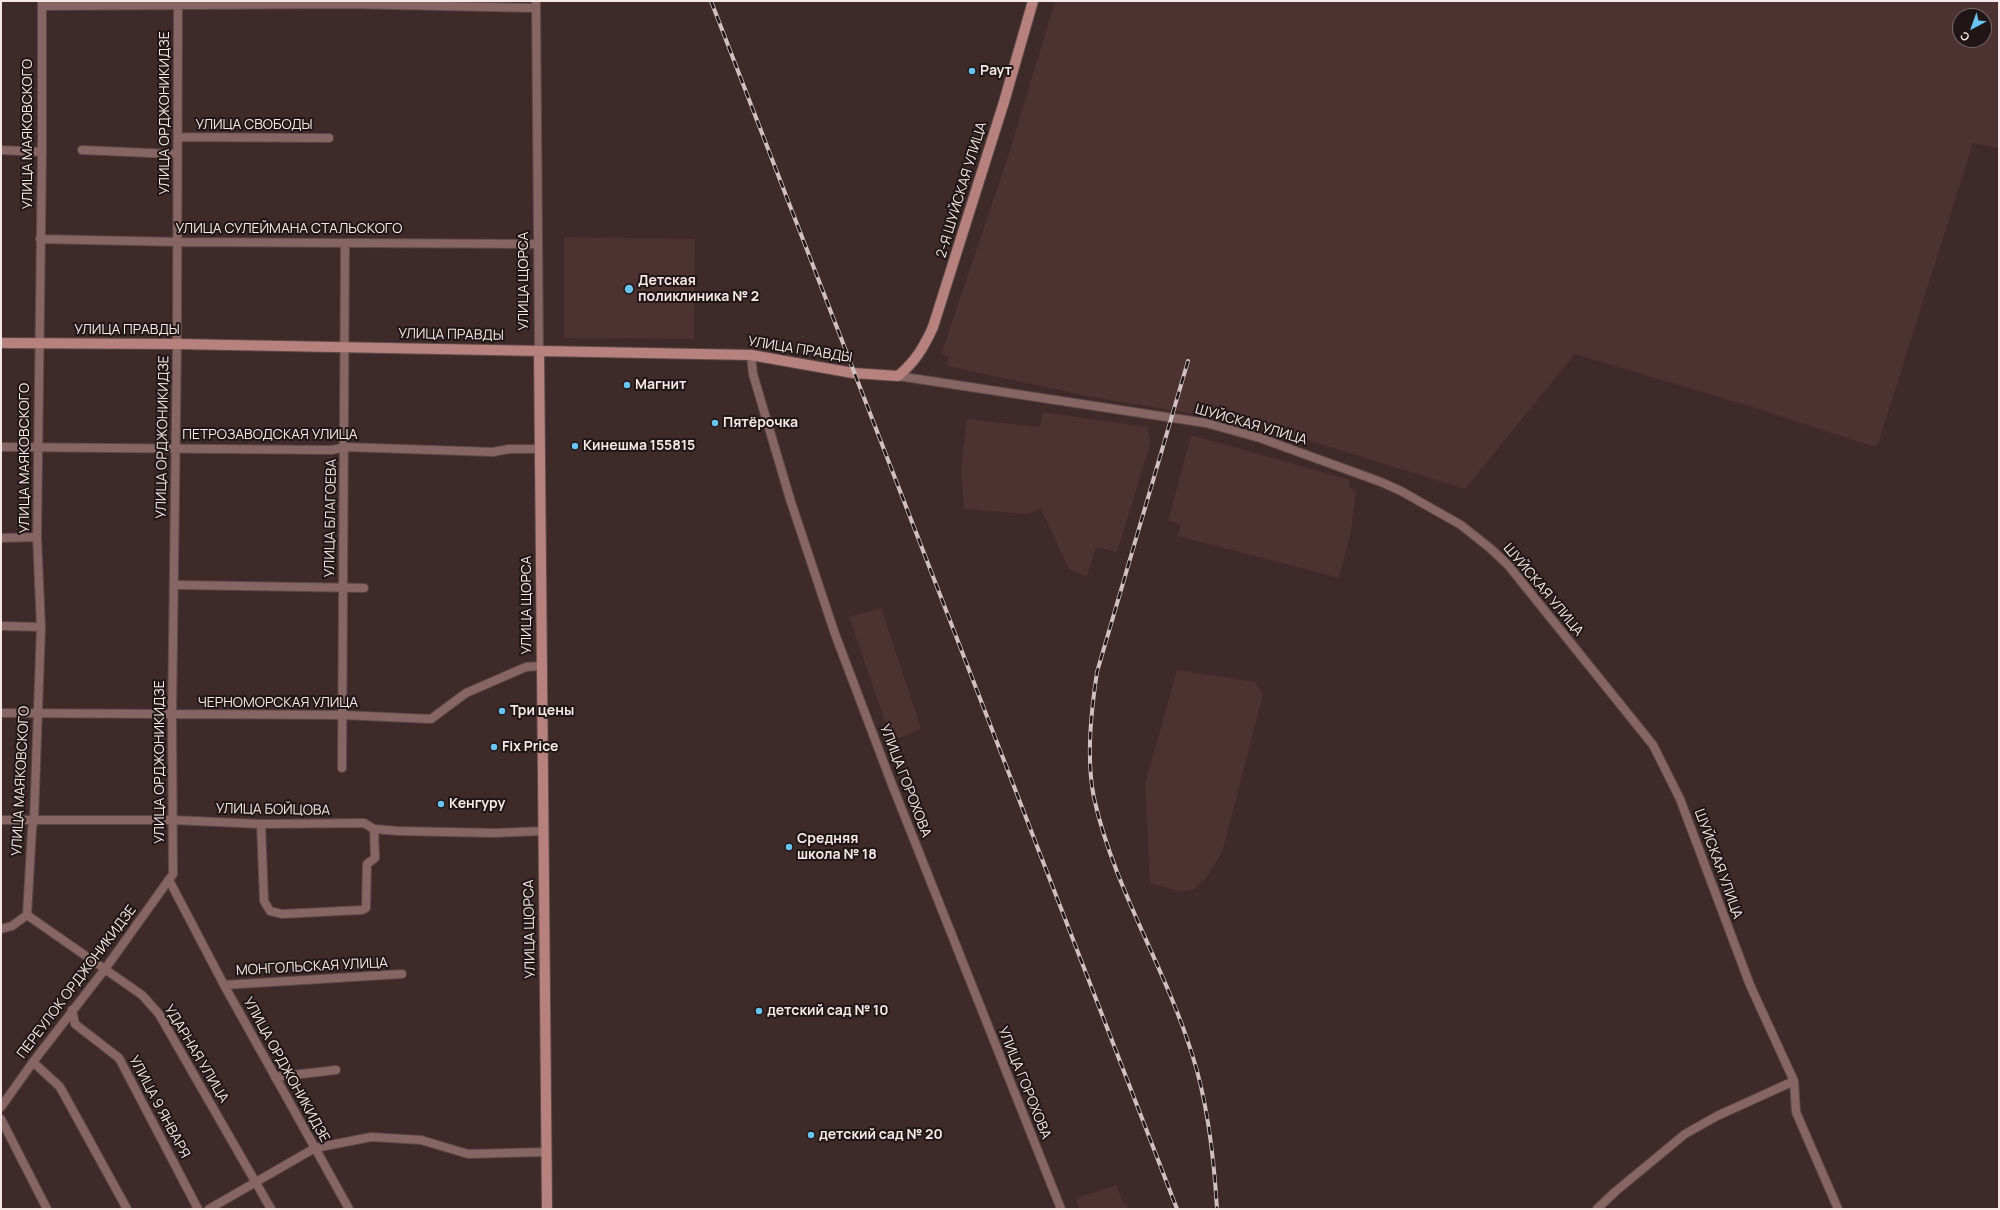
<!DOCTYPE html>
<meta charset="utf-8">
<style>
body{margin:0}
#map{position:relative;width:2000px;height:1210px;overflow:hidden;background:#3e2a29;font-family:Manrope,sans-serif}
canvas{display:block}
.frame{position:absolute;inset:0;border:2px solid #f6e8e7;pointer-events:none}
.north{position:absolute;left:1952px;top:8px;width:40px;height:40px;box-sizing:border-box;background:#1f1615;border:1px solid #756a69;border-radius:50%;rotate:221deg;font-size:11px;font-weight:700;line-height:16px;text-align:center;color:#f6e8e7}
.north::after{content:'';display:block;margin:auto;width:14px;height:18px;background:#6bc3f2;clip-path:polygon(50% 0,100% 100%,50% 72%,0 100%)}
</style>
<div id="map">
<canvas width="2000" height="1210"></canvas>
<div class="frame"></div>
<div class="north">С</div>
</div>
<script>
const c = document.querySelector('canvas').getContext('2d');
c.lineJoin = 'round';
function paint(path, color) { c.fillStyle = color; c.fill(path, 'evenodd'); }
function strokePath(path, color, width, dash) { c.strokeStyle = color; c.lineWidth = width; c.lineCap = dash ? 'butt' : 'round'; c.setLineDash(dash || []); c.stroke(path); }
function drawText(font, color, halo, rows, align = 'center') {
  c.font = font + ' Manrope,sans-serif'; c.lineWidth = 4; c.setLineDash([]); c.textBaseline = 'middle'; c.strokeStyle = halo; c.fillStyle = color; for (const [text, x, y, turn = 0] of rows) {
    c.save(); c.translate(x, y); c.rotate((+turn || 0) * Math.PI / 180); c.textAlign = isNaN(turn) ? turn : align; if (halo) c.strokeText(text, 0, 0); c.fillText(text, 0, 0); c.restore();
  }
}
paint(new Path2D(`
 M1055 1H1999V148L1973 143 1878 444 1872 446 1752 407 1575 354 1465 489 1208 409 1206 416 1092 397 947 366 949 356 941 354 1007 160ZM1960 16H1984V40H1960Z
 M564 237 695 239 694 339 564 338Z
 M1043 412 1147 427 1151 442 1117 552 1096 547 1087 577 1069 569 1041 509 1027 514 964 509 961 469 967 419 1040 427Z
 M1191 435 1350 480 1349 488 1356 490 1351 532 1339 578 1178 536 1180 524 1168 521Z
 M881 608 921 729 892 741 849 617Z
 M1177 670 1255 682 1263 695 1222 853 1206 878 1194 889 1181 892 1150 883 1145 784Z
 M1117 1185 1123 1204 1126 1203 1128 1209H1079L1076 1198Z`), '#4c3230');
const street = new Path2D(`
 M536 1 539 351
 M42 6 347 4 536 8
 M178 137 329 138
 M1 150 42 152
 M82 150 172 154
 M40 239 178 242 538 244
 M751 355 753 374 790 499 835 634 893 787 1061 1209
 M898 376 1206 423 1260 438 1381 482 1401 491 1461 525 1491 549 1508 565 1653 745 1680 799 1750 985 1794 1081 1796 1112 1838 1209
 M1 447 332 450 345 447 493 452 509 449H539
 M1 538 37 537
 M180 585 364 588
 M1 626 41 627
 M1 713 342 715 431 719 466 693 526 667 541 666
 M342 768 345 243
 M1 820H173L261 824 364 823 374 829 398 831 495 833 542 831
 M261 824 264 901 270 911 282 914 362 910 366 908 367 864 375 858 374 829
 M169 880 224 985 349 1209
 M27 915 32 829 34 819 41 627 37 537 42 152V1
 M27 915 142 995 159 1014 271 1209
 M1 929 12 926 27 915
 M224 985 402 974
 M72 1010 75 1024 119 1058 198 1209
 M33 1062 60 1087 127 1209
 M275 1077 336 1070
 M1 1107 33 1062 105 969 173 874 172 715 177 344 178 1
 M1 1119 47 1209
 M209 1209 315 1148 371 1137 421 1140 468 1154 545 1152
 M1597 1209 1616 1191 1685 1134 1717 1116 1794 1081`);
const secondary = new Path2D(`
 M1 343 177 344 751 355 853 373 898 376C915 362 924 347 933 327L1004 102 1033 1
 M539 351 547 1209`);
strokePath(street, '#5b4847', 10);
strokePath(secondary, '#5b4847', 12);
strokePath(street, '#876563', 8);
strokePath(secondary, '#b7827e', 10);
const rail = new Path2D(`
 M711 1 1177 1209
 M1188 361 1097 672C1091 712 1086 758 1094 798 1114 888 1165 967 1192 1054 1208 1103 1214 1158 1217 1209`);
strokePath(rail, '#d0c1c0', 4);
strokePath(rail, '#1f1615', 2.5, [8]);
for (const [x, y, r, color] of [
 [972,71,4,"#6bc3f2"],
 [629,289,5,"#6bc3f2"],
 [627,385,4,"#6bc3f2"],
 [715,423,4,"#6bc3f2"],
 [575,446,4,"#6bc3f2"],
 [502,711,4,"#6bc3f2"],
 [494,747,4,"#6bc3f2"],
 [441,804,4,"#6bc3f2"],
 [789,847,4,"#6bc3f2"],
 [759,1011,4,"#6bc3f2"],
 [811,1135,4,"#6bc3f2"]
]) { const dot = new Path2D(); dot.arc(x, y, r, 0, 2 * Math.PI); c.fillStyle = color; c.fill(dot); strokePath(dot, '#1f1615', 1.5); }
drawText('bold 14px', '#f6e8e7', '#1f1615', [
 ["Раут",980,71],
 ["Детская",638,281],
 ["поликлиника № 2",638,297],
 ["Магнит",635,385],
 ["Пятёрочка",723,423],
 ["Кинешма 155815",583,446],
 ["Три цены",510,711],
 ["Fix Price",502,747],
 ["Кенгуру",449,804],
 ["Средняя",797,839],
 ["школа № 18",797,855],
 ["детский сад № 10",767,1011],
 ["детский сад № 20",819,1135]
], 'left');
drawText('14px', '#f6e8e7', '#1f1615', [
 ["УЛИЦА ОРДЖОНИКИДЗЕ",165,113,-90],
 ["УЛИЦА СВОБОДЫ",254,125],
 ["УЛИЦА МАЯКОВСКОГО",28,134,-90],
 ["2-Я ШУЙСКАЯ УЛИЦА",962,190,-73],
 ["УЛИЦА СУЛЕЙМАНА СТАЛЬСКОГО",289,229],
 ["УЛИЦА ЩОРСА",524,281,-90],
 ["УЛИЦА ПРАВДЫ",127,330],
 ["УЛИЦА ПРАВДЫ",451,335,1],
 ["УЛИЦА ПРАВДЫ",800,350,9],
 ["ШУЙСКАЯ УЛИЦА",1251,425,16],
 ["ПЕТРОЗАВОДСКАЯ УЛИЦА",270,435],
 ["УЛИЦА ОРДЖОНИКИДЗЕ",163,437,-89],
 ["УЛИЦА МАЯКОВСКОГО",25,458,-90],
 ["УЛИЦА БЛАГОЕВА",331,518,-89],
 ["ШУЙСКАЯ УЛИЦА",1543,590,50],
 ["УЛИЦА ЩОРСА",527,605,-90],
 ["ЧЕРНОМОРСКАЯ УЛИЦА",278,703],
 ["УЛИЦА ОРДЖОНИКИДЗЕ",160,762,-90],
 ["УЛИЦА МАЯКОВСКОГО",21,781,-87],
 ["УЛИЦА ГОРОХОВА",905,781,69],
 ["УЛИЦА БОЙЦОВА",273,810,1],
 ["ШУЙСКАЯ УЛИЦА",1718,864,70],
 ["УЛИЦА ЩОРСА",530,929,-91],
 ["МОНГОЛЬСКАЯ УЛИЦА",312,967,-3],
 ["ПЕРЕУЛОК ОРДЖОНИКИДЗЕ",77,982,-53],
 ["УДАРНАЯ УЛИЦА",196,1054,59],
 ["УЛИЦА ОРДЖОНИКИДЗЕ",286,1070,61],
 ["УЛИЦА ГОРОХОВА",1024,1083,68],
 ["УЛИЦА 9 ЯНВАРЯ",159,1107,62]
]);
</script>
